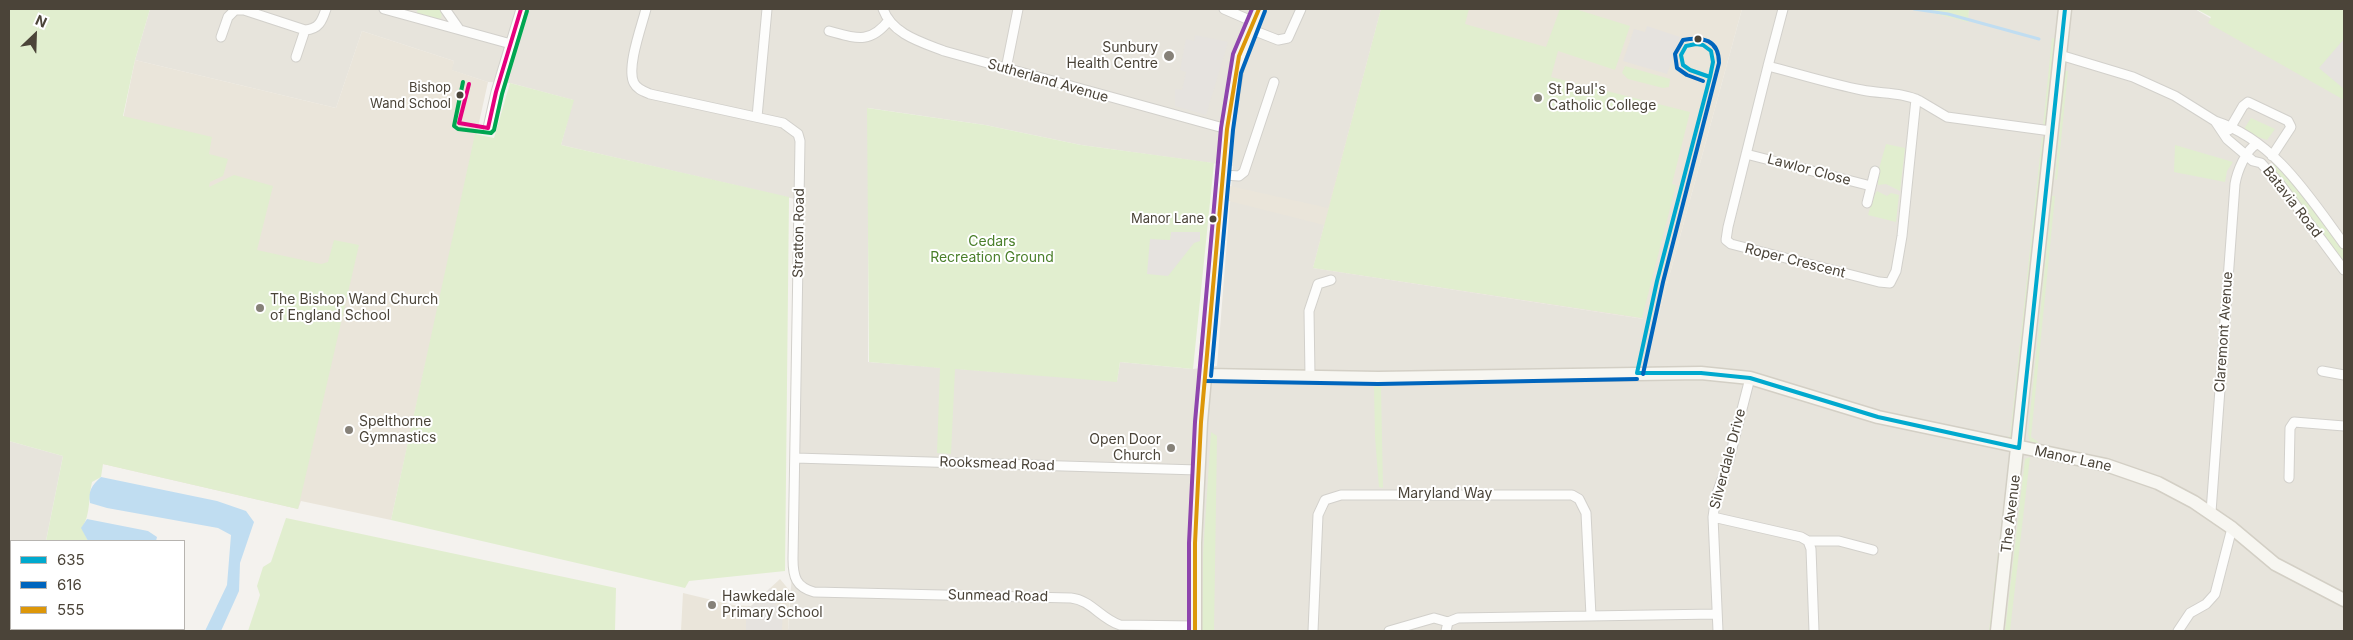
<!DOCTYPE html>
<style>
body{margin:0}
#map{position:relative;width:2353px;height:640px;overflow:hidden;background:#f4f2ee;font-family:Inter,sans-serif}
canvas{display:block}
.frame{position:absolute;inset:0;border:10px solid #4b4439;pointer-events:none}
.legend{position:absolute;left:10px;top:540px;width:175px;height:90px;box-sizing:border-box;background:#fff;border:1px solid #b7b4b0;margin:0;padding:6px 9px;list-style:none;font-size:15px;color:#4b4439}
.legend li{display:flex;align-items:center;gap:10px;height:25px}
.legend b{width:25px;border:1px solid #b7b4b0}
.north{position:absolute;left:10px;top:10px;width:50px;height:50px;-webkit-text-stroke:4px #fff;paint-order:stroke;rotate:24deg;font-size:14px;font-weight:700;line-height:20px;text-align:center;color:#4b4439}
.north::after{content:'';display:block;margin:auto;width:18px;height:22px;background:#4b4439;clip-path:polygon(50% 0,100% 100%,50% 72%,0 100%)}
</style>
<div id="map">
<canvas width="2353" height="640"></canvas>
<div class="frame"></div>
<ul class="legend">
<li><b style="height:6px;background:#00a9ce"></b>635</li>
<li><b style="height:6px;background:#0065bd"></b>616</li>
<li><b style="height:6px;background:#dd9709"></b>555</li>
</ul>
<div class="north">N</div>
</div>
<script>
const c = document.querySelector('canvas').getContext('2d');
c.lineJoin = 'round';
function paint(path, color) { c.fillStyle = color; c.fill(path, 'evenodd'); }
function strokePath(path, color, width, dash) { c.strokeStyle = color; c.lineWidth = width; c.lineCap = dash ? 'butt' : 'round'; c.setLineDash(dash || []); c.stroke(path); }
function drawText(font, color, halo, rows, align = 'center') {
  c.font = font + ' Inter,sans-serif'; c.lineWidth = 4; c.setLineDash([]); c.textBaseline = 'middle'; c.strokeStyle = halo; c.fillStyle = color; for (const [text, x, y, turn = 0] of rows) {
    c.save(); c.translate(x, y); c.rotate((+turn || 0) * Math.PI / 180); c.textAlign = isNaN(turn) ? turn : align; if (halo) c.strokeText(text, 0, 0); c.fillText(text, 0, 0); c.restore();
  }
}
paint(new Path2D(`
 M150 9H1381L1313 268 1657 321 1742 9H1917L1967 21 1969 9H2195L2310 79 2344 93V631H788L793 559 799 200 561 145 573 100 510 83 488 82 451 70 454 61 362 31 336 108 135 60ZM868 108 985 125 1081 145 1233 166 1217 366 1193 369 1120 362 1117 381 868 362Z
 M9 441 63 456 46 541H11V629H29L28 631H9Z`), '#e7e4dc');
paint(new Path2D(`
 M1381 9H1742L1657 321 1313 268 1324 225 1229 201 1230 186 1328 208Z
 M362 31 454 61 452 70 488 82 391 520 301 501 298 509 55 453 135 60 336 108Z
 M780 579 790 591 788 631H681L683 593 733 605 751 606Z`), '#eae5da');
paint(new Path2D(`
 M9 9H150L135 60 123 116 212 137 209 154 228 159 223 176 210 182 209 187 234 175 273 186 257 250 321 264 328 262 334 240 359 245 298 509 103 464 101 477 92 482C88 499 91 513 82 528L88 541H46L63 456 9 441Z
 M418 9H439L442 13 441 18 436 20 416 14Z
 M1381 9H1469L1465 24 1546 47 1560 9H1575L1630 26 1615 70 1558 51 1551 77 1690 112 1672 184 1676 185 1642 318 1313 268Z
 M1917 9H1969L1968 22Z
 M2196 9H2344V100L2208 23 2211 17Z
 M2052 38 2058 39 2048 127 2043 126Z
 M1625 66 1670 79 1669 87 1663 88 1628 79 1622 73Z
 M2065 71H2068L2057 180 2055 179Z
 M510 83 574 100 561 145 789 197 785 571 689 581 685 588 391 520 475 134 494 138Z
 M867 108 985 125 1081 145 1214 163 1193 369 1120 362 1117 382 955 369 951 454 937 453 940 368 869 362Z
 M2251 118 2275 129 2267 140 2252 135 2244 129Z
 M2042 137 2046 138 2014 439H2004L2010 436Z
 M1886 144 1905 148 1900 191 1886 184 1878 185V172Z
 M2175 145 2233 162 2227 171 2225 182 2174 172Z
 M2277 160 2344 244V267L2267 171Z
 M1877 191 1887 196 1891 193 1899 195 1896 222 1868 215 1873 198Z
 M2052 196H2055L2031 437 2038 442 2037 446 2030 442 2028 434Z
 M1374 386 1381 387 1383 488 1379 487 1375 437Z
 M1211 432 1217 436 1214 631H1202L1203 555Z
 M2030 457 2010 631H2005L2025 459Z
 M2009 458 2013 459 1994 631H1989Z
 M286 518 616 588 615 631H248L260 595 257 586 263 567 271 562Z`), '#e1eecf');
paint(new Path2D(`
 M1647 26 1680 37 1667 74 1623 61 1634 29 1645 32Z
 M1195 35 1228 42 1206 115 1175 106V89L1182 90 1186 72 1180 70 1186 39 1194 41Z
 M2344 39V89L2319 68Z
 M1171 232H1200V241L1194 243 1168 276 1147 274 1150 239 1170 240Z
 M770 588 778 592 781 598 775 605 783 607 782 631H746V607L751 606 759 600Z`), '#e6e3df');
paint(new Path2D(`
 M101 477 217 501 246 511 254 522 240 563 239 591 221 631H205L227 585 231 535 218 528 107 508 90 503C88 491 92 485 101 477Z
 M87 519 148 531 157 537 156 541H88L81 528Z
 M61 629H168L170 631H60Z`), '#c0ddf1');
strokePath(new Path2D(`
 M1914 9 1948 14 2039 39`), '#c0ddf1', 3);
const street = new Path2D(`
 M384 9 511 44
 M445 9 459 29
 M646 9C642 25 626 68 634 83 637 89 643 91 650 94L783 123 798 134 800 141 793 559C793 577 796 587 814 592L1071 598C1091 600 1101 619 1120 625L1195 626
 M883 9C892 34 921 42 944 51L1227 129
 M1224 9 1254 22
 M1250 29 1278 40 1288 38 1301 9
 M829 31C855 38 870 45 889 20
 M221 37 228 17 235 10H244L305 30C319 29 322 21 326 9
 M2060 55 2133 77 2175 96 2215 121 2227 139 2253 161 2261 163 2280 184 2344 270
 M296 57 305 30
 M1768 66 1783 9
 M1006 69 1018 9
 M1916 99 1902 236 1896 271 1890 283 1879 282 1731 244 1726 240 1728 227 1768 66C1799 74 1831 84 1862 90 1881 94 1902 92 1920 101L1947 117 2051 131
 M757 117 767 9
 M2215 121C2274 140 2308 195 2344 244
 M488 128 496 92 521 9
 M2229 130 2243 106 2248 102 2288 121 2291 127 2272 156
 M1746 154 1871 186
 M1224 175 1239 176 1244 172 1274 82
 M1867 203 1875 171
 M2322 371 2344 375
 M1310 376 1309 311 1318 284 1331 280
 M795 458 1198 470
 M2289 478 2290 428 2294 422 2344 426
 M2211 512 2235 184C2237 172 2246 149 2257 144
 M1713 517 1801 537 1808 541 1811 549 1814 631
 M1808 541H1839L1873 550
 M1313 631 1318 515 1325 500 1341 495H1572L1579 499 1586 513 1591 616
 M1389 631 1434 618 1448 622
 M1446 631 1448 622 1458 618 1717 614
 M1718 631 1713 517 1716 496 1729 460 1750 378
 M2178 631 2190 613 2206 604 2215 594 2232 528`);
const secondary = new Path2D(`
 M1205 375 1378 378 1701 373 1750 378 1878 417 2106 465 2158 483 2194 502 2232 528 2275 564 2344 600
 M1195 631V543L1201 422 1227 129 1239 56 1259 9
 M1997 631 2065 9`);
strokePath(street, '#d2d0cb', 11);
strokePath(secondary, '#d3cfc5', 15);
strokePath(street, '#fdfdfc', 9);
strokePath(secondary, '#f7f6f1', 12);
strokePath(new Path2D(`
 M1696 44 1703 45 1711 51 1713 62 1710 77 1690 70 1683 65 1681 55 1686 46Z
 M1637 373 1657 281 1710 77
 M1637 373H1701L1750 378 1878 417 2019 448
 M2019 448 2065 9`), '#00a9ce', 4);
strokePath(new Path2D(`
 M1643 374 1663 282 1719 63C1719 40 1703 36 1683 40L1675 54 1677 68 1687 75 1703 81
 M1211 376 1233 130 1241 73 1265 11
 M1205 381 1378 384 1637 379`), '#0065bd', 4);
strokePath(new Path2D(`
 M1195 631V543L1201 422 1227 129 1239 56 1259 9`), '#dd9709', 4);
strokePath(new Path2D(`
 M1189 631V543L1195 422 1221 128 1233 54 1252 9`), '#8e44ad', 4);
strokePath(new Path2D(`
 M469 84 459 123 488 128 496 92 521 9`), '#e5007d', 4);
strokePath(new Path2D(`
 M463 82 454 126 458 129 491 133 494 130 502 94 527 11`), '#00a651', 4);
for (const [x, y, r, color] of [
 [1698,39,4.5,"#4b4439"],
 [1169,56,6,"#868178"],
 [460,95,4.5,"#4b4439"],
 [1538,98,5,"#868178"],
 [1213,219,4.5,"#4b4439"],
 [260,308,5,"#868178"],
 [349,430,5,"#868178"],
 [1171,448,5,"#868178"],
 [712,605,5,"#868178"]
]) { const dot = new Path2D(); dot.arc(x, y, r, 0, 2 * Math.PI); c.fillStyle = color; c.fill(dot); strokePath(dot, '#fff', 2); }
drawText('13px', '#4b4439', '#fff', [
 ["Bishop",451,88],
 ["Wand School",451,104],
 ["Manor Lane",1204,219]
], 'right');
drawText('14px', '#4b4439', '#fff', [
 ["Sunbury",1158,48,"right"],
 ["Health Centre",1158,64,"right"],
 ["St Paul's",1548,90],
 ["Catholic College",1548,106],
 ["The Bishop Wand Church",270,300],
 ["of England School",270,316],
 ["Spelthorne",359,422],
 ["Gymnastics",359,438],
 ["Open Door",1161,440,"right"],
 ["Church",1161,456,"right"],
 ["Hawkedale",722,597],
 ["Primary School",722,613]
], 'left');
drawText('14px', '#4b4439', '#fff', [
 ["Sutherland Avenue",1048,81,16],
 ["Lawlor Close",1809,170,15],
 ["Batavia Road",2292,202,52],
 ["Stratton Road",799,233,-89],
 ["Roper Crescent",1795,261,14],
 ["Claremont Avenue",2224,332,-86],
 ["Silverdale Drive",1728,459,-75],
 ["Manor Lane",2073,459,12],
 ["Rooksmead Road",997,464,2],
 ["Maryland Way",1445,494],
 ["The Avenue",2011,514,-83],
 ["Sunmead Road",998,596,1]
]);
drawText('14px', '#4a7f2a', '#fff', [
 ["Cedars",992,242],
 ["Recreation Ground",992,258]
]);
</script>
